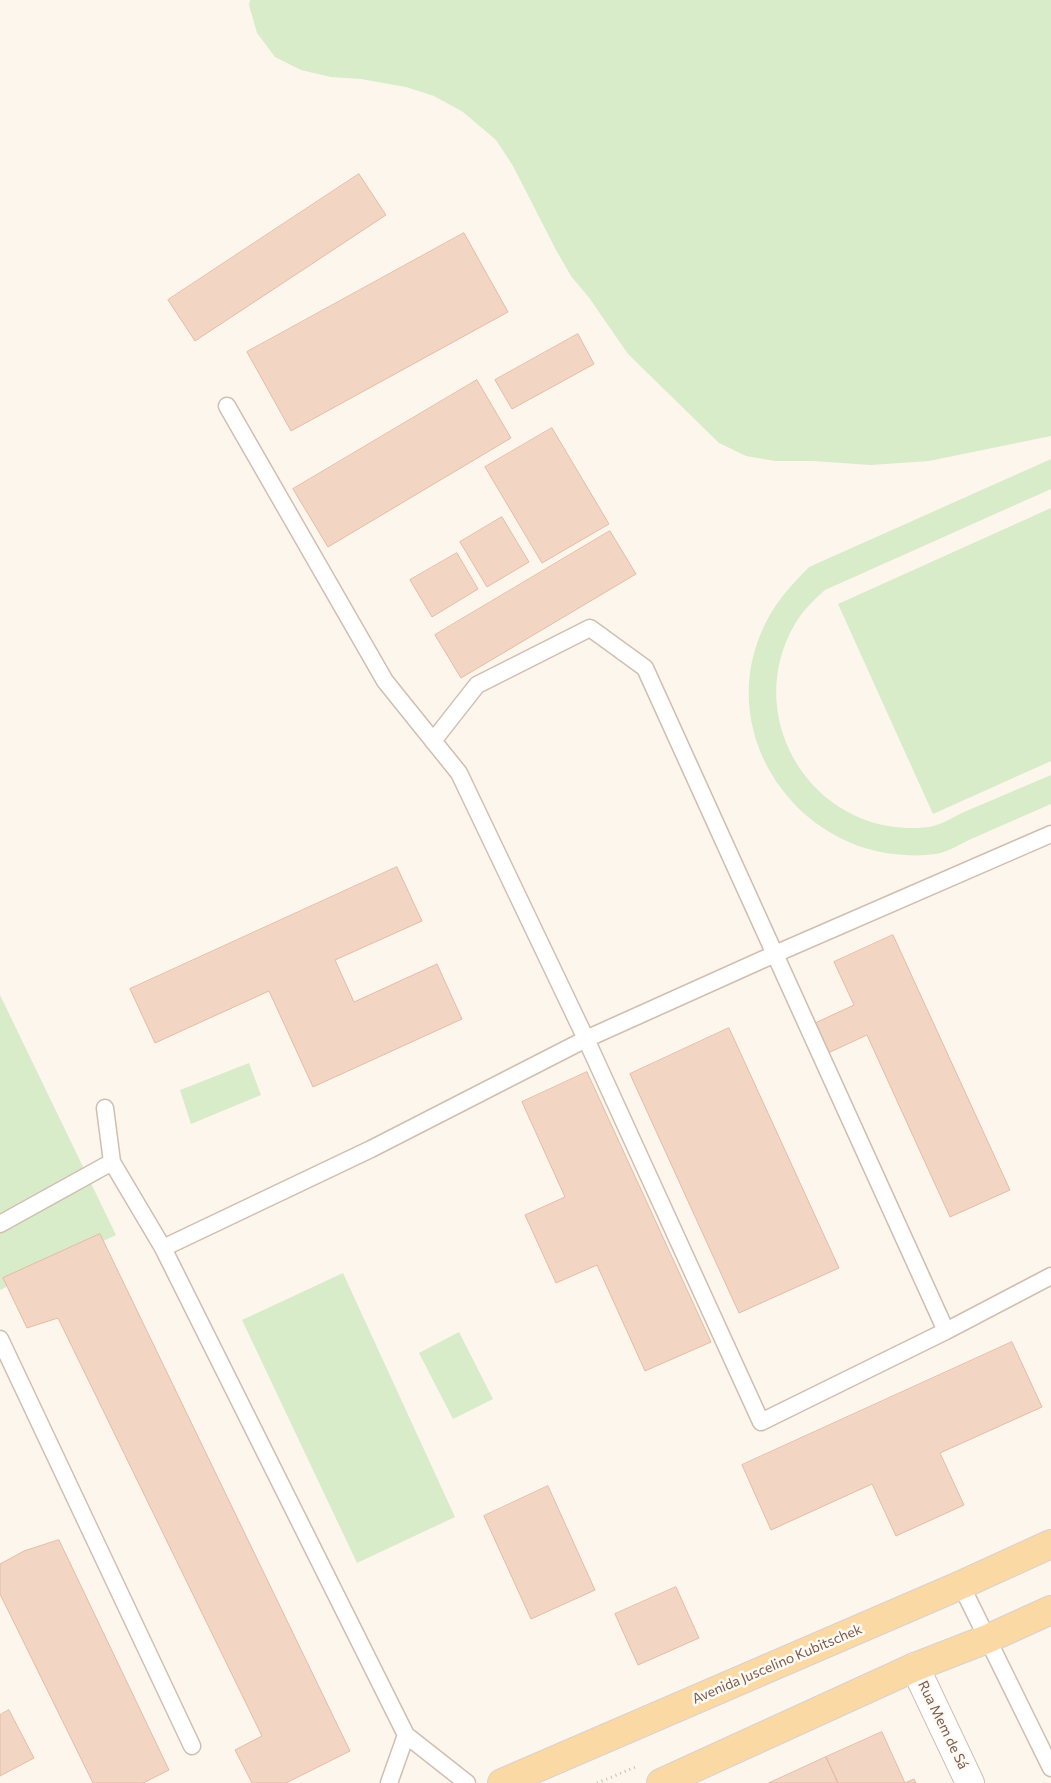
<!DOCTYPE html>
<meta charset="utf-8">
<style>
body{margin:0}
canvas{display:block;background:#fdf6ec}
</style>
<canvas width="1051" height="1783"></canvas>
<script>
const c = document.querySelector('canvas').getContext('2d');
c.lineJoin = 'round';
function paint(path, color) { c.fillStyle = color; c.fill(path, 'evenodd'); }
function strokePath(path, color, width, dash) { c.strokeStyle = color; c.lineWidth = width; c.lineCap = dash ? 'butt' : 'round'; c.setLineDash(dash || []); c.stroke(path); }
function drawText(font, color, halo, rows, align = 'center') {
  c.font = font + ' Commissioner,sans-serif'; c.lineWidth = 5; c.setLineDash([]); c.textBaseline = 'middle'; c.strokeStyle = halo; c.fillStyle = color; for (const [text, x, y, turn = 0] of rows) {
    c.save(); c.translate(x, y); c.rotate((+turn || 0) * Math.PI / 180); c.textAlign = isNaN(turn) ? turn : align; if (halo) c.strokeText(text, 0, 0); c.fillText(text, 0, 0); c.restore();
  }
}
paint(new Path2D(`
 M250 0H1051V436L929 461 871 465 812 461H775L746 456 719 443 628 354 590 299 571 276 556 250 513 166 496 140 463 112 434 96 406 87 361 79 331 77 301 70 275 57 257 33 249 5Z
 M1051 459V489L825 590C814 600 803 610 795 624 743 712 805 824 907 828 914 828 922 828 929 827 941 825 953 817 964 812 993 800 1022 787 1051 775V804C1024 816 998 827 971 839 960 844 948 852 936 854 927 855 915 856 906 855 797 851 717 736 761 633 772 606 789 587 809 567Z
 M1051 508V761L933 814 838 604Z
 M0 995 116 1235 0 1290Z
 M249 1063 261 1095 191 1124 180 1090Z
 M343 1273 455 1517 357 1563 242 1320Z
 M459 1332 493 1399 453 1419 419 1353Z`), '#d8ecc9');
const building = new Path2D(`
 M359 174 386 215 195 341 168 300Z
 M464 233 508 312 291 431 247 352Z
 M578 334 594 364 512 409 495 380Z
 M477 380 511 438 328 547 293 489Z
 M552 428 609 524 542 563 485 467Z
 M502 517 529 562 487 587 460 542Z
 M610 531 636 574 461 678 435 635Z
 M457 553 478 589 432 617 410 580Z
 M397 867 422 921 335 960 354 1002 437 964 462 1019 313 1087 269 991 155 1043 130 989Z
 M893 935 1010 1190 950 1217 867 1035 826 1054 813 1024 854 1005 834 962Z
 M729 1028 839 1268 739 1313 630 1074Z
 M587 1072 711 1342 645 1371 597 1265 556 1283 525 1215 565 1197 522 1102Z
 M100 1234 350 1751 286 1783H252L235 1750 262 1736 58 1318 27 1328 3 1278Z
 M1012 1342 1042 1407 940 1453 964 1505 896 1536 872 1484 771 1530 742 1465Z
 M548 1486 595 1590 531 1619 484 1516Z
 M59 1540 169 1770 143 1783H93L0 1594V1564L24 1551Z
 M676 1587 699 1638 638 1665 615 1614Z
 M9 1710 34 1758 0 1776V1715Z
 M882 1732 905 1783 914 1779 916 1783H838L826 1757Z
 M826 1757 838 1783H769Z`);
paint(building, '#f3d5c3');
strokePath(building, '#e6bba3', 1);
const lane = new Path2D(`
 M227 406 385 681 459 773 586 1039 761 1422 946 1331 1051 1276
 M433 741 477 685 590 628 645 668 946 1331
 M105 1108 112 1162 163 1248 406 1735 467 1783
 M0 1224 112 1162
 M163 1248 371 1149 586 1039 775 954 1051 834
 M0 1339 192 1746
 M961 1585 1051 1768
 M389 1783 406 1735`);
const street = new Path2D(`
 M915 1667 970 1783`);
const primary = new Path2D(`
 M502 1783 961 1585 1051 1544
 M661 1783 915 1667 987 1639 1051 1610`);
strokePath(lane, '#d1beb0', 19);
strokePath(street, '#d1beb0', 30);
strokePath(primary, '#dad1cd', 30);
strokePath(new Path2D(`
 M597 1783 638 1766`), '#d9b8a5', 3, [1, 4]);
strokePath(lane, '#fff', 16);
strokePath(street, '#fff', 28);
strokePath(primary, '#fbd9a5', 28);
drawText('14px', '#7a5c4d', '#fffaf3', [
 ["Avenida Juscelino Kubitschek",777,1664,-23],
 ["Rua Mem de Sá",943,1725,64]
]);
</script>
